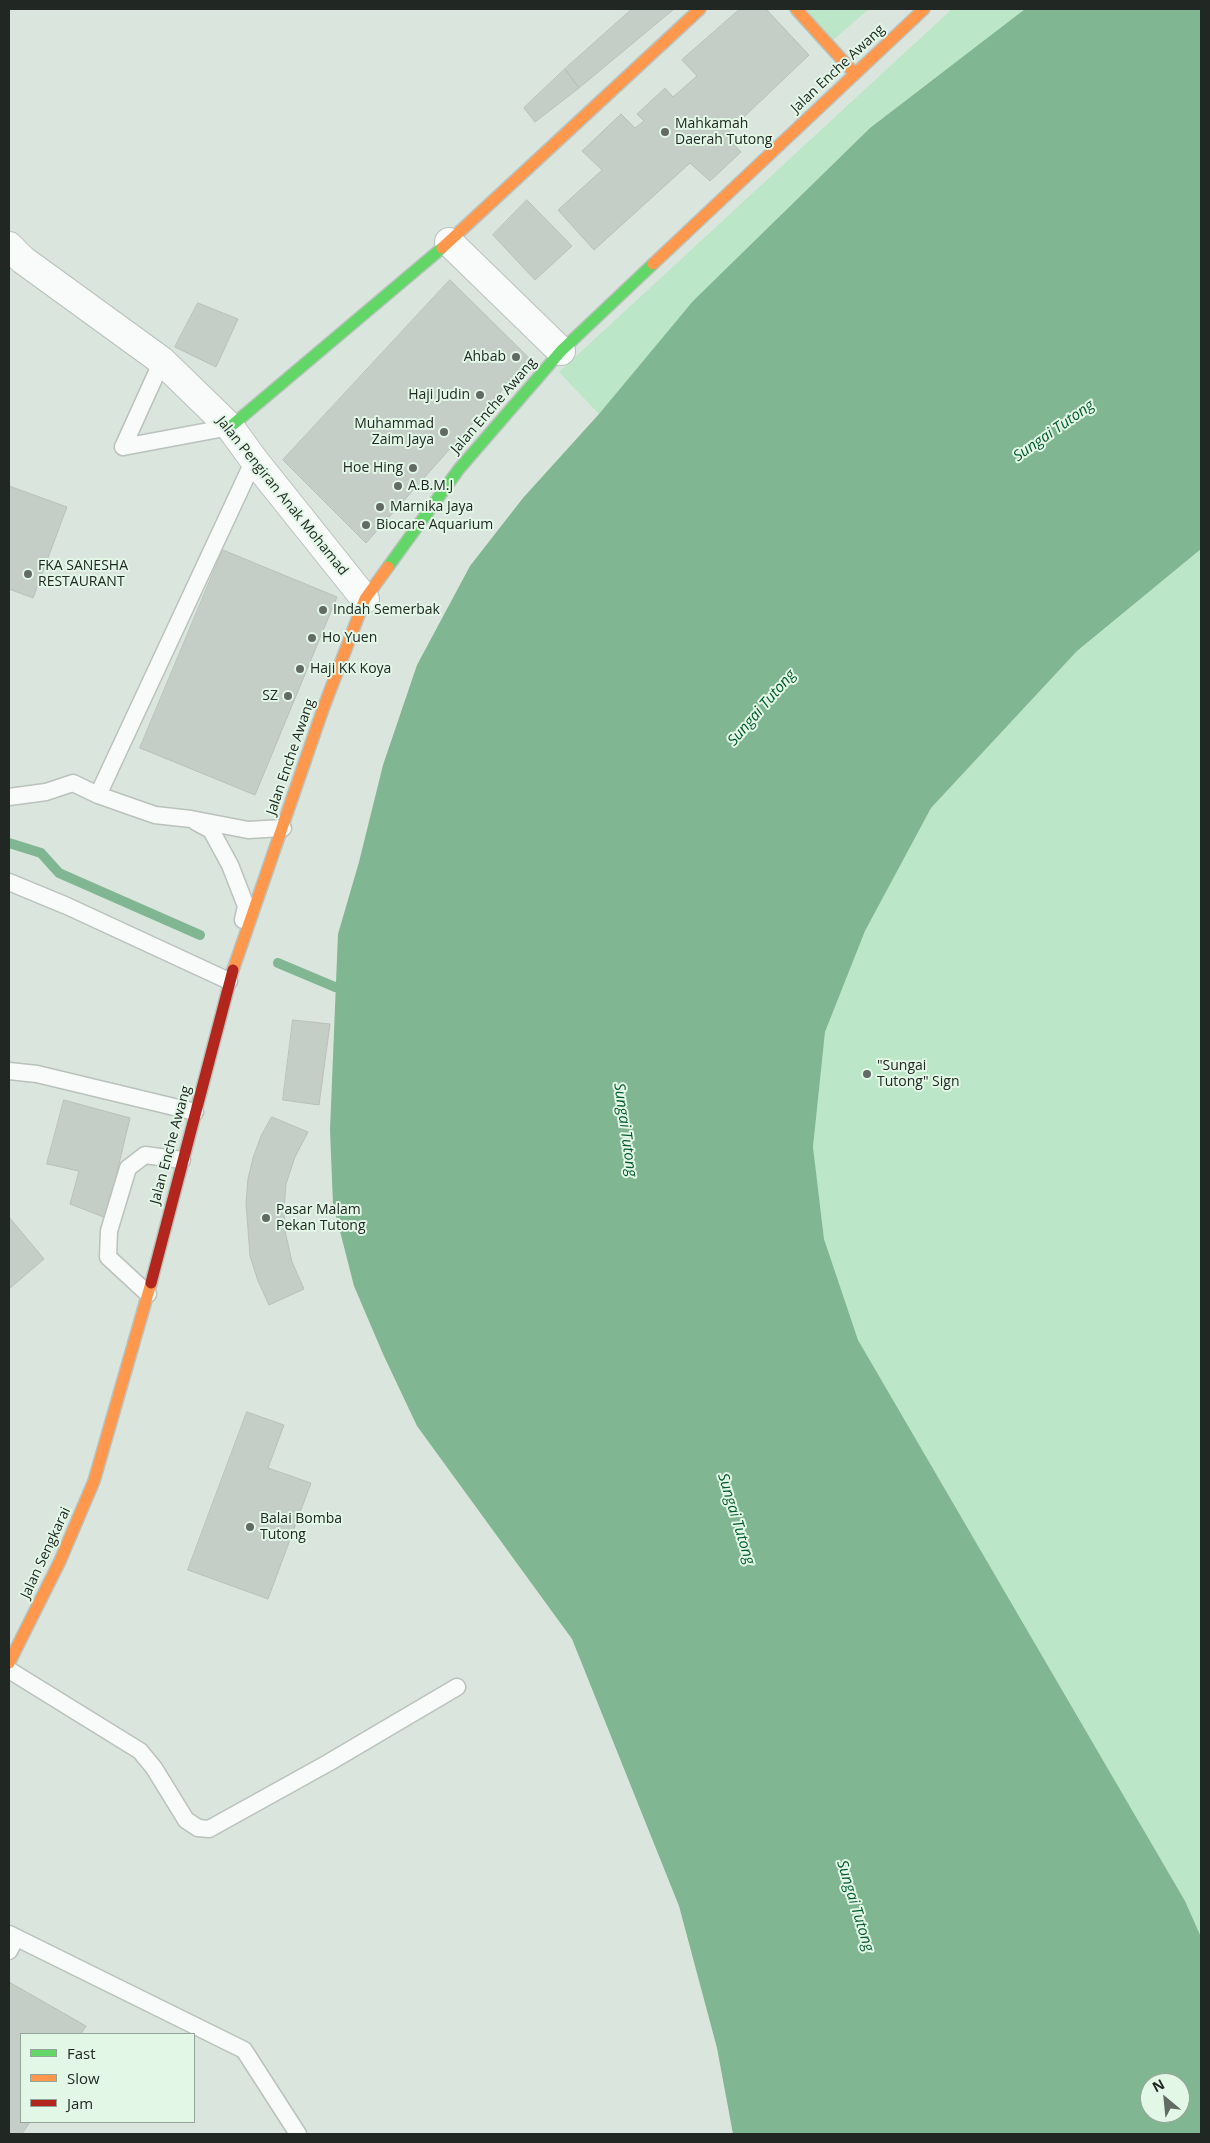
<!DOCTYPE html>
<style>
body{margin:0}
#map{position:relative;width:1210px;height:2143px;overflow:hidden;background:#dae5dd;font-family:"Open Sans",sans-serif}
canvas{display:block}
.frame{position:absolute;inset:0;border:10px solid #212823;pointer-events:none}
.legend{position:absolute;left:20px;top:2033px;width:175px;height:90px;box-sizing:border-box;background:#e3f7e7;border:1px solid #95a499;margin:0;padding:6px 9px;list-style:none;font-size:15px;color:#212823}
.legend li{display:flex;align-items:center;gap:10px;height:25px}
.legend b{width:25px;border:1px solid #95a499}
.north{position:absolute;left:1140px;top:2073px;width:50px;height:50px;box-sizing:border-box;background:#e3f7e7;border:1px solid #95a499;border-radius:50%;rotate:332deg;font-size:14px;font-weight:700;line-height:20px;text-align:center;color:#212823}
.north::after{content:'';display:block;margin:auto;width:18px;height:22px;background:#626a64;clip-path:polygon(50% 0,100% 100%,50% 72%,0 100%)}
</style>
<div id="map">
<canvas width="1210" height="2143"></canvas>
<div class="frame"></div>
<ul class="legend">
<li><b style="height:6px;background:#63d668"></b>Fast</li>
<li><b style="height:6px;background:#ff974d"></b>Slow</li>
<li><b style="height:6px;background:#b3261e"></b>Jam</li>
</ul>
<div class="north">N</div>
</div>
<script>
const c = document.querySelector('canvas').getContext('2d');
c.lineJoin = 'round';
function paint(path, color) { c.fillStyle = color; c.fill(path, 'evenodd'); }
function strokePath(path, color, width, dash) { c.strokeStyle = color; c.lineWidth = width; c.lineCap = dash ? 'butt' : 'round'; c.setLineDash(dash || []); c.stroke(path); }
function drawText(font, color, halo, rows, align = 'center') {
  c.font = font + ' "Open Sans",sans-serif'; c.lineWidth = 4; c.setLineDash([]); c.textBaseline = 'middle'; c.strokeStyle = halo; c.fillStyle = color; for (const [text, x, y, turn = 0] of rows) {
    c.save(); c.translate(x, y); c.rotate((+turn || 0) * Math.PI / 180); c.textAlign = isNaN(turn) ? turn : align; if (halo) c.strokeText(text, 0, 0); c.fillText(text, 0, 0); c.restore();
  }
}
paint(new Path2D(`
 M802 9H869L831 42Z
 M952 9H1025L870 128 693 301 599 414 559 372Z
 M1201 549V1937L1185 1901 858 1340 824 1239 813 1147 825 1032 865 931 931 808 1077 651Z`), '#bbe6c7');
paint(new Path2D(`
 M1025 9H1201V549L1077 651 931 808 865 931 825 1032 813 1147 824 1239 858 1340 1185 1901 1201 1937V2134H733L717 2048 679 1906 572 1639 417 1426 383 1354 354 1286 333 1204 330 1130 338 934 359 862 383 765 417 665 470 566 523 498 599 414 693 301 870 128ZM1150 2083H1180V2113H1150Z`), '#80b691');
strokePath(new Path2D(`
 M9 843 41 853 59 873 200 935
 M278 963 335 987 348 989`), '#80b691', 10);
const building = new Path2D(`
 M632 9H674L579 88 565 69Z
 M740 9H766L809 55 725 135 741 152 710 181 690 163 594 250 558 210 602 170 582 151 621 114 635 128 644 121 637 114 665 88 673 97 697 76 682 60Z
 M565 69 579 88 535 122 524 108Z
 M527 200 572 246 535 280 493 235Z
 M450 280 530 359 366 543 283 460Z
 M198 303 238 319 216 367 175 347Z
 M9 486 67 507 33 598 9 589Z
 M223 550 337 597 255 795 140 748Z
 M293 1020 330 1024 319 1105 283 1100Z
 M64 1100 130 1118 106 1218 70 1204 79 1171 47 1164Z
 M272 1117 308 1132 295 1157 286 1184 284 1209 285 1231 292 1262 304 1289 269 1305 258 1281 250 1256 246 1203 248 1179 253 1158 261 1136Z
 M9 1217 44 1259 9 1289Z
 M247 1412 284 1425 268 1468 311 1483 268 1599 188 1570Z
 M9 1982 86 2026 81 2034H21V2122H30L22 2134H9Z`);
paint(building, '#c4cdc6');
strokePath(building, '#b8c0ba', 1);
const lane = new Path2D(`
 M123 447 230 427
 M123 447 162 361
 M98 795 254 460
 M9 797 46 792 73 783 98 795 155 815 191 819 248 830 283 828
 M196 822 211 830 230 865 246 906 243 920
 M9 882 67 906 229 981
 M9 1071 37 1074 195 1112
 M148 1294 108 1257 109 1231 128 1168 145 1155 182 1160
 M9 1670 140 1751 154 1768 186 1820 198 1828 209 1829 328 1763 457 1687
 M9 1934 244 2050 298 2134
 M9 1951 16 1938`);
const street = new Path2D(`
 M449 242 561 351
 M9 246 23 260 162 361 230 427 254 460 365 599`);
const fast = new Path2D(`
 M230 427 442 248
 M388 567 459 469 561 351 653 264`);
const slow = new Path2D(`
 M796 9 855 74
 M442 248 700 9
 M653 264 924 9
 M233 970 323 709 365 599 388 567
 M9 1663 60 1561 94 1481 151 1283`);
const jam = new Path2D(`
 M151 1283 233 970`);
strokePath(lane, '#b9c2bc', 19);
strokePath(street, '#b9c2bc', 30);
strokePath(fast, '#b9c2bc', 14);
strokePath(slow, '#b9c2bc', 14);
strokePath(jam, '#b9c2bc', 14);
strokePath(lane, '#f9fbfa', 16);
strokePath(street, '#f9fbfa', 28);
strokePath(fast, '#63d668', 11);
strokePath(slow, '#ff974d', 11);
strokePath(jam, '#b3261e', 11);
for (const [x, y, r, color] of [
 [665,132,5,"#626a64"],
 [516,357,5,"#626a64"],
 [480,395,5,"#626a64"],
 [444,432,5,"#626a64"],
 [413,468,5,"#626a64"],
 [398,486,5,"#626a64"],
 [380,507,5,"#626a64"],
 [366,525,5,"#626a64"],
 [28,574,5,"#626a64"],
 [323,610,5,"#626a64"],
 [312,638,5,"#626a64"],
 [300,669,5,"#626a64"],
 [288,696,5,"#626a64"],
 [867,1074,5,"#626a64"],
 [266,1218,5,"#626a64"],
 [250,1527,5,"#626a64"]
]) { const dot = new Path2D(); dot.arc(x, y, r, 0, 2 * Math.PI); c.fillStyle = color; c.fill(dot); strokePath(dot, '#e3f7e7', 2); }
drawText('14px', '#212823', '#e3f7e7', [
 ["Jalan Enche Awang",838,69,-43],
 ["Jalan Enche Awang",494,406,-49],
 ["Jalan Pengiran Anak Mohamad",282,496,51],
 ["Jalan Enche Awang",291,757,-71],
 ["Jalan Enche Awang",171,1145,-75],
 ["Jalan Sengkarai",46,1553,-65]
]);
drawText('14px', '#212823', '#e3f7e7', [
 ["Mahkamah",675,124],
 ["Daerah Tutong",675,140],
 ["Ahbab",506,357,"right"],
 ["Haji Judin",470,395,"right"],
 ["Muhammad",434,424,"right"],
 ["Zaim Jaya",434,440,"right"],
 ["Hoe Hing",403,468,"right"],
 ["A.B.M.J",408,486],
 ["Marnika Jaya",390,507],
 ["Biocare Aquarium",376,525],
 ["FKA SANESHA",38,566],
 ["RESTAURANT",38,582],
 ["Indah Semerbak",333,610],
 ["Ho Yuen",322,638],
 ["Haji KK Koya",310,669],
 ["SZ",278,696,"right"],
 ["\"Sungai",877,1066],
 ["Tutong\" Sign",877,1082],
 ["Pasar Malam",276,1210],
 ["Pekan Tutong",276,1226],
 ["Balai Bomba",260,1519],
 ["Tutong",260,1535]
], 'left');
drawText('italic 15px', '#00592c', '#e3f7e7', [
 ["Sungai Tutong",1054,431,-35],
 ["Sungai Tutong",762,708,-49],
 ["Sungai Tutong",625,1130,82],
 ["Sungai Tutong",736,1519,73],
 ["Sungai Tutong",855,1906,73]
]);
</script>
